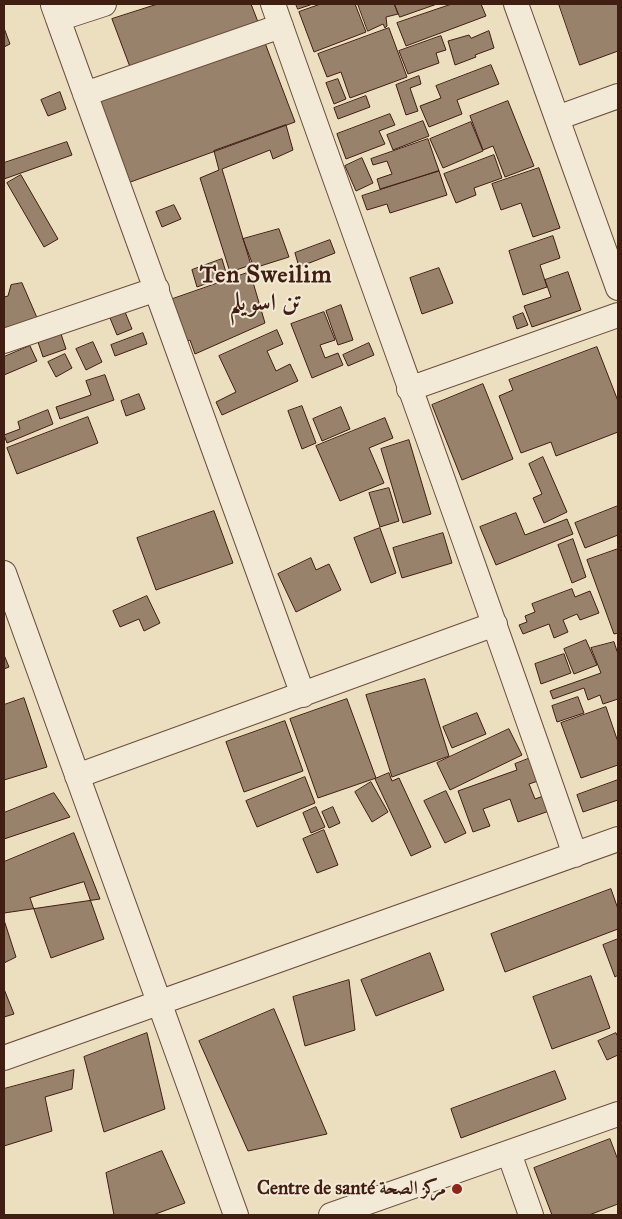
<!DOCTYPE html>
<meta charset="utf-8">
<style>
body{margin:0}
#map{position:relative;width:622px;height:1219px;overflow:hidden;background:#ebdfc0;font-family:"IM FELL Great Primer",serif}
canvas{display:block}
.frame{position:absolute;inset:0;border:5px solid #401e12;pointer-events:none}
</style>
<div id="map">
<canvas width="622" height="1219"></canvas>
<div class="frame"></div>
</div>
<script>
const c = document.querySelector('canvas').getContext('2d');
c.lineJoin = 'round';
function paint(path, color) { c.fillStyle = color; c.fill(path, 'evenodd'); }
function strokePath(path, color, width, dash) { c.strokeStyle = color; c.lineWidth = width; c.lineCap = dash ? 'butt' : 'round'; c.setLineDash(dash || []); c.stroke(path); }
function drawText(font, color, halo, rows, align = 'center') {
  c.font = font + ' "IM FELL Great Primer",Amiri,serif'; c.lineWidth = 4; c.setLineDash([]); c.textBaseline = 'middle'; c.strokeStyle = halo; c.fillStyle = color; for (const [text, x, y, turn = 0] of rows) {
    c.save(); c.translate(x, y); c.rotate((+turn || 0) * Math.PI / 180); c.textAlign = isNaN(turn) ? turn : align; if (halo) c.strokeText(text, 0, 0); c.fillText(text, 0, 0); c.restore();
  }
}
const building = new Path2D(`
 M158 4H251L258 22 130 67 112 19Z
 M296 4H313L298 9Z
 M321 4H355L366 32 314 52 299 12Z
 M358 4H394L398 14 386 17 387 26 385 28 383 24 368 31Z
 M395 4H437L400 17Z
 M452 4H481L486 16 406 46 397 23Z
 M559 4H618V51L580 65Z
 M4 28 10 44 4 47Z
 M389 28 407 77 350 98 341 72 327 77 318 54Z
 M489 31 494 48 475 55 476 57 455 65 448 41 469 35 471 38Z
 M441 36 446 50 436 53 439 63 408 74 399 51Z
 M265 43 295 122 125 184 95 102Z
 M491 65 499 84 457 100 462 114 429 127 420 106 441 98 436 86Z
 M419 76 421 84 410 88 418 111 406 115 396 85Z
 M338 79 346 99 334 104 326 83Z
 M60 92 66 109 48 116 41 100Z
 M366 96 370 107 338 119 334 108Z
 M508 101 534 166 505 177 493 146 483 150 470 116Z
 M390 114 395 125 379 131 385 144 346 159 337 134Z
 M423 121 429 136 393 150 387 135Z
 M471 122 483 151 443 168 430 139Z
 M286 125 293 150 273 159 270 150 222 169 251 265 230 272 200 178 219 170 214 151Z
 M428 139 439 171 380 189 377 179 392 174 387 161 373 165 371 159Z
 M67 142 72 155 4 179V163Z
 M494 155 502 178 474 188 476 195 456 203 444 174Z
 M362 158 373 183 356 191 345 166Z
 M539 168 560 228 533 237 521 203 501 210 492 184Z
 M439 171 447 195 390 213 387 204 367 210 362 196Z
 M21 175 58 239 44 247 7 183Z
 M174 205 181 219 162 227 156 212Z
 M279 229 289 257 254 268 243 239Z
 M553 236 560 258 540 265 547 287 523 295 509 251Z
 M330 240 335 253 299 267 295 253Z
 M222 259 227 276 197 287 192 270Z
 M439 268 453 303 422 314 410 278Z
 M250 272 265 323 195 354 190 340 182 343 167 301Z
 M568 272 581 310 532 327 524 306 551 297 545 280Z
 M22 283 38 320 4 335V297L8 296 11 285Z
 M341 305 353 340 338 345 326 311Z
 M125 312 132 329 117 335 110 318Z
 M324 312 335 340 320 345 325 358 338 353 343 365 312 378 291 324Z
 M523 313 528 325 517 329 513 317Z
 M277 330 283 344 267 351 276 371 290 364 298 381 222 415 216 402 236 392 219 356Z
 M143 333 147 344 115 356 111 345Z
 M61 334 66 349 43 357 38 342Z
 M93 342 102 362 86 370 76 349Z
 M369 343 374 355 348 366 343 355Z
 M30 346 37 361 4 375V357Z
 M597 347 618 401V432L556 456 551 442 521 453 499 396 513 390 509 380Z
 M65 354 72 368 56 377 48 362Z
 M105 375 114 400 60 419 56 407 91 395 86 381Z
 M483 384 513 459 462 480 432 405Z
 M139 394 145 409 126 416 121 401Z
 M302 406 316 443 302 449 288 411Z
 M341 407 350 429 322 441 313 419Z
 M48 410 53 424 7 443 4 435 20 429 18 422Z
 M88 417 98 443 17 474 7 448Z
 M385 418 393 438 369 448 384 483 340 501 316 446Z
 M409 440 431 514 403 523 381 449Z
 M543 457 567 512 544 523 533 498 542 494 529 464Z
 M389 488 399 521 380 527 369 493Z
 M618 506V535L585 548 575 523Z
 M214 511 233 563 156 590 137 538Z
 M516 513 525 535 567 519 573 534 496 565 480 527Z
 M380 528 396 573 371 583 354 538Z
 M443 533 452 563 402 578 393 548Z
 M573 539 586 577 572 583 558 545Z
 M618 549V633L614 634 587 560Z
 M311 558 316 570 329 564 341 590 296 612 278 574Z
 M572 589 575 597 590 591 599 613 580 620 577 614 563 620 568 632 554 638 549 624 523 634 519 625 527 622 525 616 535 612 532 604Z
 M147 596 160 623 144 631 139 619 120 627 113 611Z
 M586 640 597 665 574 674 564 649Z
 M614 642 618 654V699L603 704 600 695 588 700 584 688 553 699 550 691 601 673 591 648Z
 M564 654 571 673 541 684 535 664Z
 M4 655 9 667 4 669Z
 M425 679 449 756 392 777 366 695Z
 M578 697 584 713 557 722 552 706Z
 M24 698 47 767 4 780V705Z
 M347 699 376 778 318 798 290 719Z
 M606 707 618 742V765L581 778 561 723Z
 M477 713 486 734 452 748 443 727Z
 M285 721 303 771 244 792 226 742Z
 M509 729 522 755 450 790 437 763Z
 M533 757 541 780 529 784 535 799 546 795 552 810 518 822 510 799 483 809 490 826 473 832 458 791 517 770 515 764Z
 M389 773 392 781 399 778 431 847 411 856 375 779Z
 M305 777 315 803 257 827 246 801Z
 M618 780V800L583 812 577 795Z
 M371 782 388 812 372 822 355 792Z
 M446 791 466 833 445 843 424 801Z
 M54 793 70 817 4 839V813Z
 M316 807 325 827 311 833 303 813Z
 M333 807 340 823 329 828 322 812Z
 M324 830 338 865 317 873 303 839Z
 M74 833 100 899 4 913V862Z
 M84 882 104 939 51 958 30 898Z
 M611 889 618 909V929L505 972 491 934Z
 M4 920 16 957 4 963Z
 M618 939V975L615 977 603 945Z
 M430 953 444 990 376 1016 361 980Z
 M591 976 610 1028 552 1049 533 997Z
 M349 980 355 1030 305 1046 293 997Z
 M4 989 14 1014 4 1017Z
 M274 1009 327 1134 248 1151 199 1041Z
 M147 1033 165 1109 104 1132 84 1057Z
 M616 1033 618 1037V1055L607 1060 598 1041Z
 M74 1070 72 1089 45 1097 52 1131 4 1146V1089Z
 M555 1071 566 1099 461 1138 451 1109Z
 M610 1139 618 1160V1204L589 1215H552L534 1168Z
 M162 1151 185 1203 153 1215H114L106 1173Z`);
paint(building, '#99826c');
strokePath(building, '#401e12', 1);
const minor = new Path2D(`
 M273 4C373 287 477 570 575 855
 M516 4 618 288
 M53 5 58 19 104 4
 M58 19 303 695
 M85 94 281 26
 M557 118 618 96
 M4 341 157 289
 M409 389 618 315
 M4 573 236 1215
 M77 776 495 624
 M4 1058 618 839
 M509 1153 531 1215
 M331 1215 618 1114`);
strokePath(minor, '#6b4e3e', 26);
strokePath(minor, '#f2ead6', 24);
for (const [x, y, r, color] of [
 [457,1189,6,"#8f2418"]
]) { const dot = new Path2D(); dot.arc(x, y, r, 0, 2 * Math.PI); c.fillStyle = color; c.fill(dot); strokePath(dot, '#f2ead6', 2); }
drawText('bold 19px', '#401e12', '#f2ead6', [
 ["Centre de santé مركز الصحة",446,1189]
], 'right');
c.letterSpacing = '1px';
drawText('bold 24px', '#401e12', '#f2ead6', [
 ["Ten Sweilim",266,276],
 ["تن اسويلم",266,304]
]);
c.letterSpacing = '0px';
</script>
